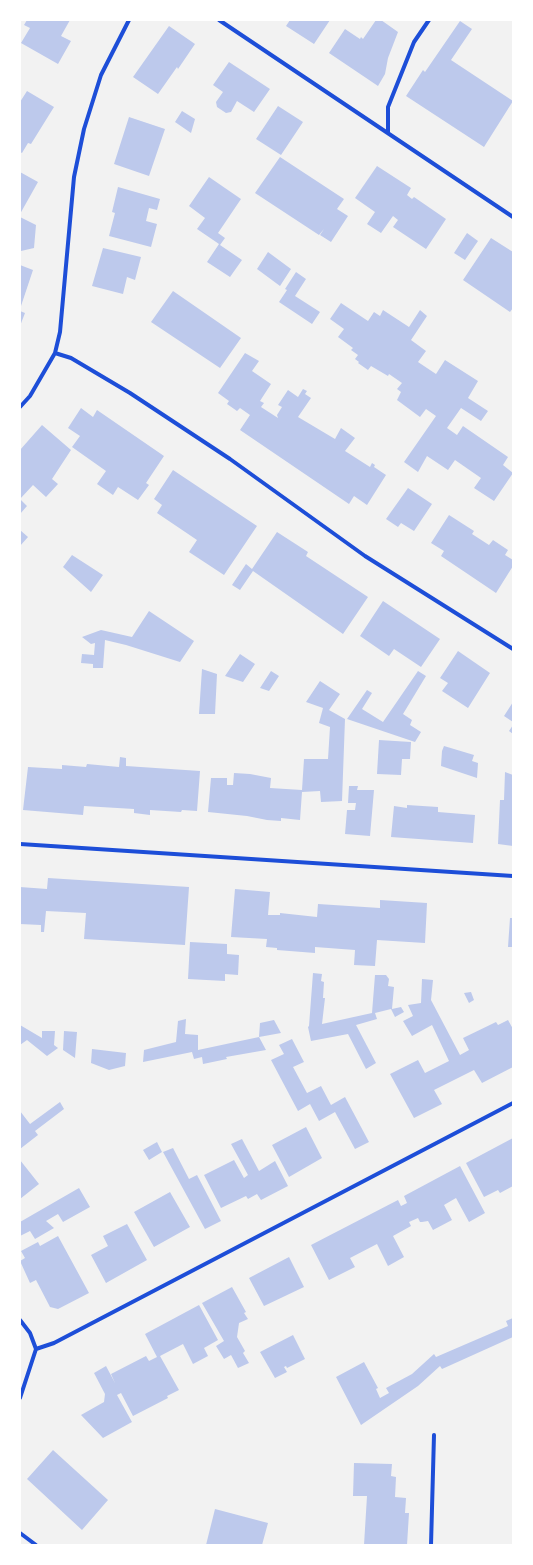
<!DOCTYPE html>
<style>
body{margin:0}
#map{position:relative;width:533px;height:1565px;overflow:hidden;background:#f2f2f2;font-family:Mulish,sans-serif}
canvas{display:block}
.frame{position:absolute;inset:0;border:21px solid #fff;pointer-events:none}
</style>
<div id="map">
<canvas width="533" height="1565"></canvas>
<div class="frame"></div>
</div>
<script>
const c = document.querySelector('canvas').getContext('2d');
c.lineJoin = 'round';
function paint(path, color) { c.fillStyle = color; c.fill(path, 'evenodd'); }
function strokePath(path, color, width, dash) { c.strokeStyle = color; c.lineWidth = width; c.lineCap = dash ? 'butt' : 'round'; c.setLineDash(dash || []); c.stroke(path); }
paint(new Path2D(`
 M27 20H70L61 36 71 41 58 64 21 43 30 28 24 25Z
 M290 20H330L314 44 286 26Z
 M376 20H381L398 32 388 58 385 74 378 86 329 53 345 29 360 39 361 37 363 39Z
 M460 21 472 29 451 60 513 101 484 147 406 96 423 70 425 72Z
 M169 26 195 44 178 69 177 67 158 94 133 77Z
 M229 62 270 89 254 112 237 101 231 112 226 113 217 107 216 102 223 92 213 85Z
 M27 91 54 107 31 144 28 143 22 153 20 152V102Z
 M278 106 303 122 281 155 256 139Z
 M182 111 195 119 191 133 175 122Z
 M129 117 165 129 149 176 114 164Z
 M280 157 344 199 337 209 348 216 331 242 320 235 324 229 319 235 255 193Z
 M377 166 411 188 407 195 412 199 414 197 446 219 426 249 393 227 398 220 393 216 381 233 367 224 375 212 355 198Z
 M20 172 38 182 20 214Z
 M209 177 241 199 218 233 225 238 220 245 242 260 230 277 207 262 219 244 197 229 205 218 189 206Z
 M118 187 160 199 157 210 149 208 146 221 157 224 151 247 109 236 115 213 112 212Z
 M20 217 36 225 34 248 21 251Z
 M467 233 478 241 465 260 454 253Z
 M491 238 513 252V308L510 312 463 280Z
 M103 248 141 257 135 280 127 277 123 294 92 286Z
 M268 252 291 269 280 286 257 269Z
 M20 265 33 270 20 309Z
 M296 272 306 279 295 296 320 312 312 324 279 302 287 290 285 289Z
 M173 291 241 338 220 368 151 322Z
 M341 303 368 321 374 312 380 316 383 310 409 327 420 310 427 316 411 340 426 351 418 362 436 374 445 360 478 381 468 398 488 411 481 421 461 408 447 428 457 435 463 426 508 457 503 465 513 473 494 501 474 488 481 478 455 460 448 470 427 456 418 472 404 462 436 416 426 409 420 417 397 400 401 392 397 389 402 383 389 374 388 376 371 366 368 370 358 363 359 362 355 359 358 355 351 350 353 348 338 337 344 329 330 319Z
 M20 311 25 313 20 326Z
 M245 353 259 361 252 371 271 384 260 401 264 403 261 407 278 418 277 415 282 407 278 405 288 390 298 397 303 389 307 391 305 394 311 398 298 417 335 439 341 428 355 438 345 451 370 467 372 463 375 465 374 467 386 475 367 505 354 496 349 504 240 430 250 415 240 408 237 411 227 404 229 401 218 393Z
 M81 408 93 417 97 410 164 456 146 483 149 485 138 500 118 487 113 495 97 484 106 471 72 447 80 436 68 428Z
 M42 425 71 450 52 479 58 484 46 497 33 485 20 499 27 506 20 514V450Z
 M173 470 257 526 224 575 189 552 197 540 157 513 162 505 154 499Z
 M408 488 432 504 414 531 401 523 398 527 386 519Z
 M449 515 474 531 472 534 489 545 493 540 508 550 505 555 513 560V566L496 593 441 556 444 551 431 543Z
 M20 530 28 537 20 546Z
 M277 532 308 552 306 556 368 597 343 634 253 571 240 590 232 585 246 564 252 569Z
 M72 555 103 575 91 592 63 567Z
 M383 601 440 639 421 667 394 649 389 656 360 636Z
 M149 611 194 641 180 662 126 645 105 640 103 668H93V664L81 663 82 654 94 655 95 643 91 644 82 637 101 630 132 637Z
 M458 651 490 673 468 708 442 691 448 683 440 678Z
 M240 654 255 664 243 682 225 676Z
 M202 669 217 674 215 714H199Z
 M271 671 279 676 269 691 260 688Z
 M418 671 426 676 403 714 412 720 410 725 421 732 415 742 347 719 367 690 372 693 362 709 383 722Z
 M320 681 340 694 329 710 345 719 342 801 321 802 320 791 302 792 300 820 281 818V821L267 820 247 816 208 812 211 778H227V785H233L234 773 250 774 271 778 270 788 302 790 304 759H328L330 727 319 723 323 708 306 702Z
 M513 702V722L504 716Z
 M513 725V734L509 731Z
 M379 740 411 742 410 759H402L401 775 377 774Z
 M444 746 474 755 472 761 478 763 477 778 441 766 442 751Z
 M120 757 126 758V766L200 771 197 811 182 810 181 812 150 810V815L134 813V809L84 806 83 815 23 810 28 767 62 769V765L86 767 87 764 119 767Z
 M505 772 513 775V846L498 844 500 800H504Z
 M349 786H358L357 790H374L370 836 345 834 347 810H355L356 803H348Z
 M407 805 438 807V812L475 815 473 843 391 837 394 806 407 808Z
 M48 878 189 887 185 945 84 939 86 913 46 911 44 932H41V925L20 924V887L47 889Z
 M235 889 270 892 268 915H280V913L317 917 318 904 380 908V900L427 903 425 943 377 940 375 966 354 965 355 950 315 947V953L277 950V948L266 947 267 939 231 937Z
 M510 918H513V947H508Z
 M190 942 227 944V954L239 955 238 975 225 974V981L188 979Z
 M313 973 322 974 321 981 324 982 323 998H325L322 1024 372 1013 375 975H386L389 979 388 986 394 987 392 1009 401 1007 404 1012 395 1017 391 1009 375 1013 377 1019 356 1025 376 1063 366 1069 348 1034 311 1041 308 1027 309 1026Z
 M422 979 433 980 431 1000 460 1055 469 1050 463 1038 496 1022 498 1025 508 1020 513 1029V1067L482 1083 474 1070 434 1090 442 1104 414 1118 390 1074 418 1060 425 1073 449 1061 432 1025 412 1036 403 1021 413 1016 408 1005 421 1003Z
 M471 992 474 1000 469 1003 464 993Z
 M186 1019 185 1034 198 1035V1050L259 1037 266 1050 226 1057 227 1059 203 1064 202 1057 194 1059 192 1052 143 1062 144 1050 176 1042 178 1021Z
 M274 1020 281 1033 259 1037 260 1023Z
 M20 1025 42 1038V1031H55L54 1045 58 1048 47 1056 27 1040 20 1045Z
 M64 1031 77 1032 75 1058 63 1050Z
 M292 1039 304 1062 293 1067 307 1093 321 1086 331 1105 345 1097 369 1142 355 1149 335 1112 319 1121 310 1104 298 1111 271 1060 284 1054 279 1045Z
 M92 1049 126 1053 125 1066 109 1070 91 1063Z
 M60 1102 64 1109 35 1131 38 1135 20 1149V1111L30 1124Z
 M306 1127 322 1158 289 1177 272 1145Z
 M513 1138V1186L500 1193 498 1190 484 1197 466 1163Z
 M242 1139 259 1171 275 1161 288 1186 261 1200 257 1194 248 1199 246 1196 221 1208 204 1175 234 1160 244 1178 248 1175 231 1144Z
 M157 1142 162 1152 149 1160 143 1150Z
 M173 1148 189 1179 197 1175 221 1221 205 1229 163 1152Z
 M20 1160 39 1184 20 1199Z
 M460 1166 485 1213 469 1222 456 1198 444 1205 452 1220 433 1230 428 1221 422 1222H420L418 1218 409 1222 411 1226 393 1236 404 1257 388 1266 377 1244 350 1258 355 1267 329 1280 311 1245 398 1200 401 1206 407 1203 404 1196Z
 M79 1188 90 1207 63 1222 58 1214 46 1221 54 1228 35 1239 30 1231 20 1236V1222Z
 M170 1192 190 1227 154 1247 134 1212Z
 M127 1224 147 1260 106 1283 91 1255 108 1246 103 1236Z
 M58 1236 89 1293 58 1309 50 1307 36 1280 30 1283 20 1261 25 1258 21 1251 38 1242 40 1246Z
 M289 1257 304 1287 264 1306 249 1278Z
 M232 1287 246 1312 244 1313 248 1319 239 1323 237 1337 245 1351 243 1353 249 1363 238 1368 231 1355 224 1359 216 1346 224 1341 202 1303Z
 M199 1305 218 1340 204 1348 208 1356 193 1364 183 1344 160 1356 179 1390 167 1396 168 1398 133 1416 121 1393 117 1395 132 1422 103 1438 81 1415 104 1402 105 1394 94 1373 106 1366 115 1383 111 1374 146 1356 149 1361 157 1357 145 1334Z
 M513 1318V1337L442 1369 440 1366 418 1386 361 1425 336 1377 364 1362 378 1388 376 1389 380 1398 389 1393 386 1388 412 1374 434 1354 436 1357 508 1326 506 1321Z
 M293 1335 305 1359 287 1368 286 1366 284 1367 287 1372 275 1378 260 1352Z
 M53 1450 108 1500 82 1530 27 1479Z
 M354 1463 392 1464 391 1476 396 1477 395 1497 406 1498 405 1513H409L407 1545H364L367 1496H353Z
 M215 1509 268 1523 262 1545H206Z`), '#bdc9ec');
strokePath(new Path2D(`
 M219 20 513 217
 M388 133V107L414 42 429 20
 M55 353 71 358 130 393 230 459 365 556 513 649
 M20 407 30 396 55 353 60 332 74 177 84 129 101 75 129 20
 M20 844 513 876
 M20 1320 30 1333 36 1349
 M36 1349 54 1343 513 1103
 M20 1398 36 1349
 M20 1533 36 1545
 M431 1545 434 1435`), '#1d4ed8', 4);
</script>
